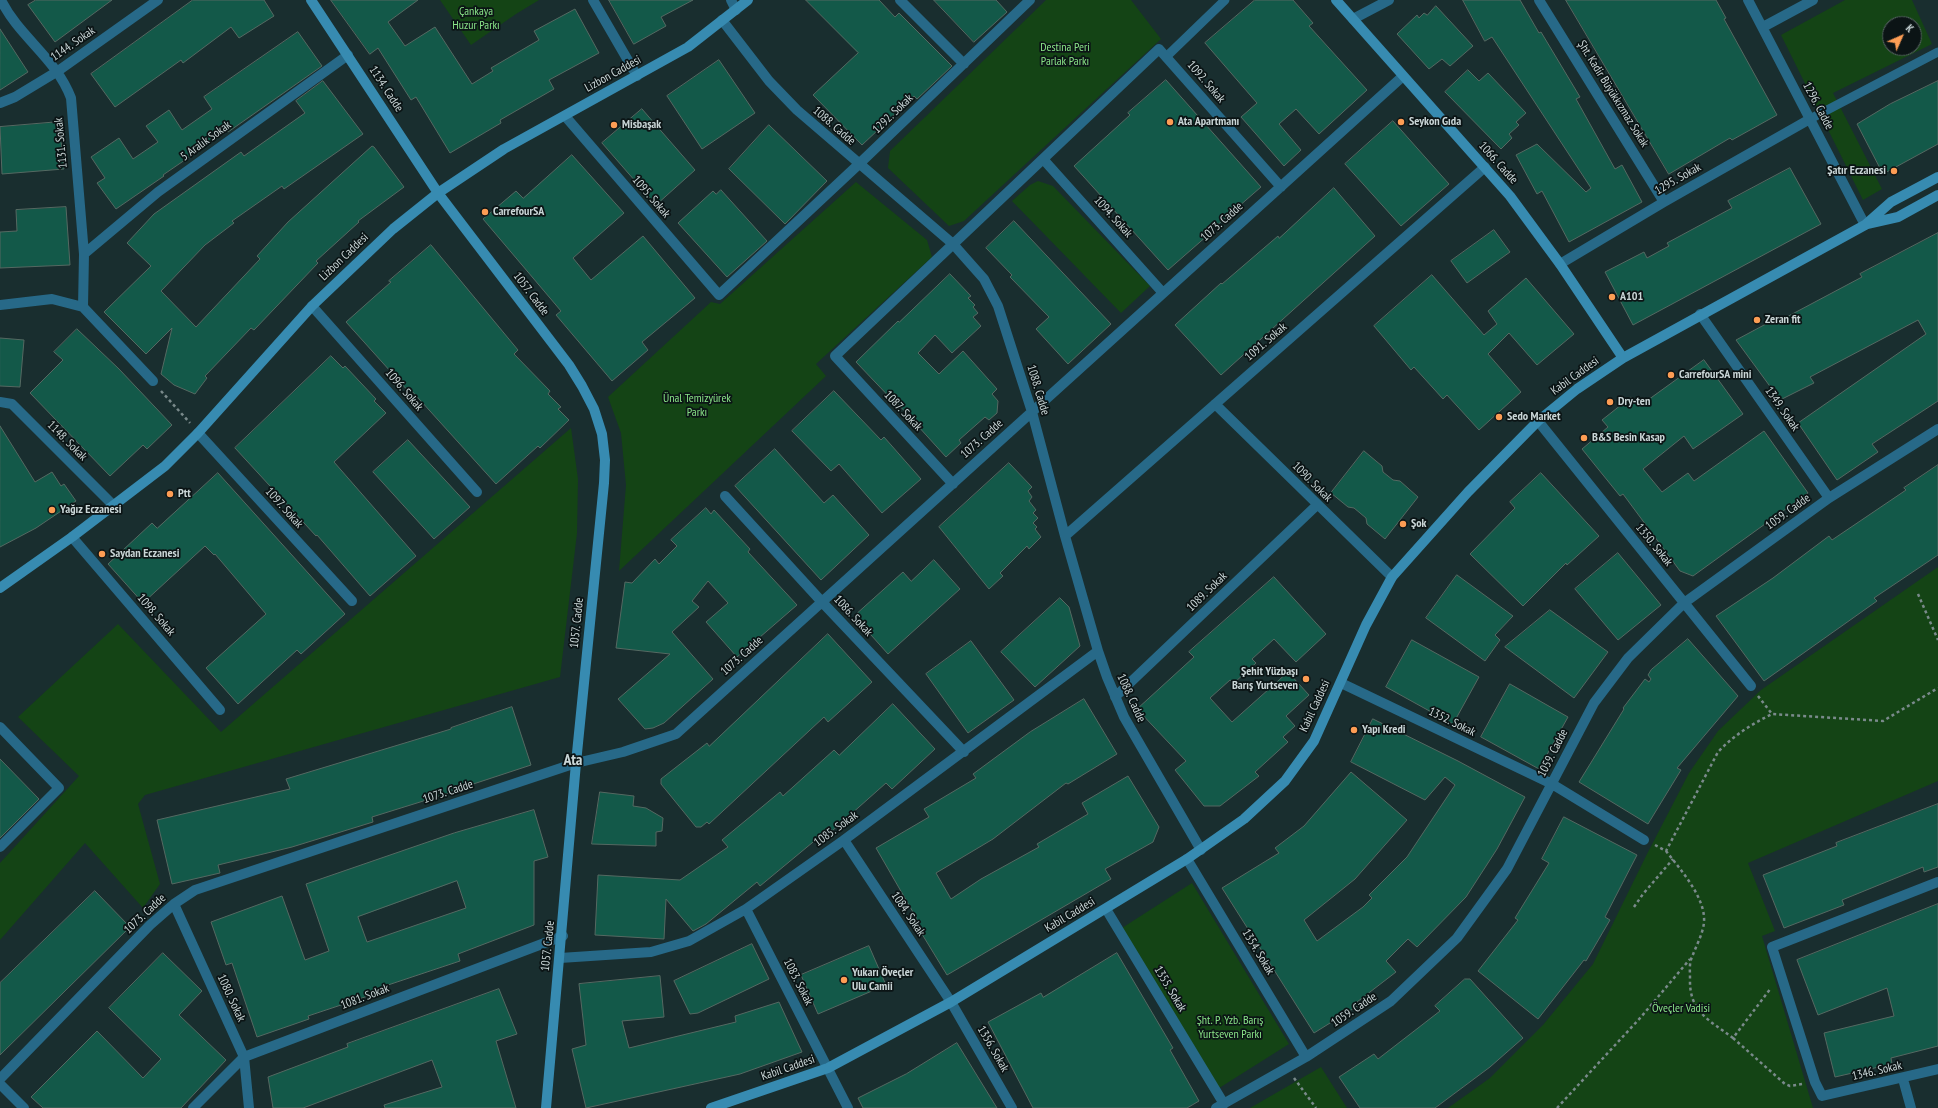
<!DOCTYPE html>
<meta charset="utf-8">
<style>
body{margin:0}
#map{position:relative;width:1938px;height:1108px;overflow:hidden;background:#192e2f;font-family:"PT Sans Narrow",sans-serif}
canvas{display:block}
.north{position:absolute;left:1882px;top:16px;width:40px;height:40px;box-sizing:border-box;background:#0b1415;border:1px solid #576263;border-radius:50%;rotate:45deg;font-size:11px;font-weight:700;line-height:16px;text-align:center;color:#cad6d7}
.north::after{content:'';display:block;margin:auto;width:14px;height:18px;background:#fd9d54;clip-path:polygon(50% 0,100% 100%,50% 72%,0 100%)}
</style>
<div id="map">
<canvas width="1938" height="1108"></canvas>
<div class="north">K</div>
</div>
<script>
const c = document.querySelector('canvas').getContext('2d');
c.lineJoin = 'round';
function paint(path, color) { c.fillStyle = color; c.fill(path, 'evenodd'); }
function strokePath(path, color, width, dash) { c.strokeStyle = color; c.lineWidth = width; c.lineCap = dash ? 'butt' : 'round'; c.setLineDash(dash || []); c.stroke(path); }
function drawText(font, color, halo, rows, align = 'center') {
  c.font = font + ' "PT Sans Narrow",sans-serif'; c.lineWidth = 3.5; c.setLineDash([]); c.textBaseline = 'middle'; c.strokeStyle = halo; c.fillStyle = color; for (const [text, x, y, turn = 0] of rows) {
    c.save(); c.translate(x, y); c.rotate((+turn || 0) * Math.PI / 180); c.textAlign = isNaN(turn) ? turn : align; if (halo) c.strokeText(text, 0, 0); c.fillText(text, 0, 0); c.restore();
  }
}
paint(new Path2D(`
 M440 0H539L516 14 471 45Z
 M1046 0H1131L1161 39 964 221 949 226 888 168 890 151Z
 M1845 0H1912L1932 44 1833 93 1882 189 1863 200 1781 35ZM1890 24H1914V48H1890Z
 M1038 181 1053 186 1150 286 1121 313 1012 201 1030 185Z
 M856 182 927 240 932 257 816 364 826 376 619 571 626 485 621 433 608 397 711 302 720 304Z
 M571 428 578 479 577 533 560 677 145 795 138 804 160 884 143 908 85 843 0 940V863L79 776 18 717 118 624 221 732Z
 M1938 567V781L1748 863 1775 931 1762 936 1813 1108H1448L1490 1078 1543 1025 1593 964 1647 854 1689 773 1718 731 1761 690Z
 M1192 883 1289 1044 1216 1090 1122 928Z
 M1321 1067 1347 1108H1250Z`), '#144415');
const building = new Path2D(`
 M36 0H112L55 42 28 5Z
 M193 0H264L274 16 239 38 231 27 183 63 181 60 115 107 91 74Z
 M331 0H418L388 22 405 46 435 27 472 84 493 71 491 68 539 40 534 31 575 9 599 53 549 80 554 89 500 120 501 123 450 153 416 97 411 100 378 48 370 54Z
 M609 0H693L661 17 666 26 634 44Z
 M806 0H879L895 17 899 13 952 66 917 99 914 96 862 145 813 95 858 53Z
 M934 0H996L1007 12 974 42Z
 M1255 0H1293L1313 23 1309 26 1367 90 1319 134 1296 109 1279 124 1301 150 1284 166 1241 117 1257 103 1205 43Z
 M1463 0H1520L1539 33 1541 32 1580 97 1576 99 1615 169 1622 165 1642 202 1569 242 1542 191 1537 194 1516 155 1537 144 1586 192 1591 188 1492 37 1485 41Z
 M1566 0H1716L1726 18 1724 19 1777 115 1732 140 1730 138 1669 174Z
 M1436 6 1473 46 1450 66 1442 59 1429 69 1397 34 1417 15 1419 18 1424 13 1427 15Z
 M0 29 28 72 0 90Z
 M298 32 322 66 228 132 227 131 163 175 164 176 116 209 97 183 105 178 91 157 119 138 133 159 158 142 146 126 169 110 182 130 212 109 204 97Z
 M719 60 755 113 702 149 667 96Z
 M1468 70 1479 81 1488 73 1526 113 1516 122 1519 125 1509 134 1512 138 1501 149 1445 92Z
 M1166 80 1261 187 1207 234 1208 235 1168 270 1074 166 1130 115 1128 113Z
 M323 81 363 134 284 189 282 186 232 221 234 223 205 245 161 291 196 327 260 259 257 256 288 222 372 146 374 147 404 187 358 221 359 222 316 261 318 263 254 330 251 328 205 376 207 378 195 394 174 385 161 374 172 328 146 354 104 312 151 266 127 243 154 214 241 152 244 156 305 113 296 101Z
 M1938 81V144L1883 174 1857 124 1890 104Z
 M642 109 695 170 656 205 602 143Z
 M1393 121 1449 184 1401 226 1345 164Z
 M59 122 64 169 2 174 0 127Z
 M769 125 827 181 785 224 729 169Z
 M572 155 624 213 573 258 591 280 643 236 695 298 642 342 648 350 612 381 556 315 561 311 483 219 516 191 523 198Z
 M1790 168 1821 224 1633 325 1605 272 1644 252 1647 258 1669 246 1667 243 1732 208 1728 201Z
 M1334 188 1375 236 1221 375 1175 325 1221 283 1222 284 1278 236 1279 238Z
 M721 190 767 241 727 277 678 223 713 191 716 194Z
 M66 207 70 265 0 268V232L17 231 16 210Z
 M1014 221 1111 324 1068 364 1036 329 1049 317 1010 277 1012 275 986 248Z
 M1494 230 1510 252 1467 283 1451 261Z
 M1938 233V401L1872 444 1878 452 1837 480 1798 423 1926 334 1918 320 1810 377 1814 383 1780 400 1736 340 1779 317 1781 320 1862 277 1860 274Z
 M431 245 518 350 514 354 550 391 548 394 561 407 558 409 569 420 540 448 538 446 496 484 411 390 409 392 346 322 391 282 389 281Z
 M950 274 971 296 968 298 975 305 973 307 978 313 973 317 981 326 952 353 935 335 918 353 939 374 963 351 997 389 992 394 998 401 997 413 989 420 985 417 959 440 961 443 946 457 898 404 897 405 856 362 898 321 899 322Z
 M1432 275 1484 335 1497 324 1488 311 1526 278 1574 334 1537 365 1509 333 1488 354 1521 392 1479 430 1447 395 1443 399 1414 367 1411 370 1374 326Z
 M77 329 119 369 172 425 147 449 143 445 110 476 30 393 63 360 54 352Z
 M0 338 24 340 20 387 0 386Z
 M331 356 343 368 345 366 376 399 374 401 386 413 334 462 416 556 370 596 317 535 316 536 235 448Z
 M1704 360 1743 414 1693 449 1684 436 1643 469 1662 492 1688 473 1694 481 1764 431 1808 493 1693 576 1680 571 1623 494 1620 496 1582 449 1608 427 1602 420 1631 397 1639 406Z
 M834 391 881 440 884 437 921 479 882 513 839 464 831 471 792 431Z
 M0 426 35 482 52 472 61 486 64 484 76 501 36 528 0 547Z
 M408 440 470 507 434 539 373 472Z
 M775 449 824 503 833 495 869 535 821 580 735 486Z
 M1364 451 1382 466 1383 472 1393 480 1400 481 1418 497 1385 539 1367 524 1366 518 1354 508 1348 507 1331 493Z
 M1009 463 1032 487 1028 491 1032 497 1029 501 1036 510 1033 513 1038 518 1033 523 1037 527 1035 529 1041 537 1029 549 1027 546 1000 573 1003 576 989 589 939 527Z
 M1938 465V555L1874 598 1877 601 1764 681 1716 616 1773 578 1829 536 1832 540 1906 490 1904 488Z
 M218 473 345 614 301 654 297 650 238 704 206 668 266 614 215 554 214 555 205 546 143 603 108 564 152 523 157 528Z
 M1541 473 1599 536 1567 565 1566 563 1523 606 1470 554 1515 508 1510 502Z
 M706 508 711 514 714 510 750 549 748 552 797 605 737 657 706 622 728 603 708 581 692 601 699 607 672 632 713 679 664 723 653 728 645 729 618 699 670 654 616 648 625 582 632 583 655 559 659 564 677 546 671 540Z
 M1618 553 1661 605 1618 640 1575 589Z
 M934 560 960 589 888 654 854 616 903 572 911 581Z
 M1457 575 1513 616 1495 635 1500 640 1485 661 1426 618Z
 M1274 577 1326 634 1296 662 1274 639 1252 659 1256 663 1234 683 1230 680 1210 698 1232 722 1288 672 1309 695 1286 716 1295 726 1283 737 1288 742 1255 772 1259 776 1220 806H1204L1175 770 1186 761 1137 709 1194 657 1189 652Z
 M1060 598 1069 607 1080 646 1035 687 1001 652Z
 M1550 610 1608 652 1574 698 1505 647Z
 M828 634 872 682 828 722 824 717 709 824 707 822 701 827H696L661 784V779L707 743 709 746Z
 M1688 639 1738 696 1677 768 1681 770 1648 824 1579 782 1624 709 1623 708 1645 679 1649 682 1651 679 1648 675 1651 670Z
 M1412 640 1479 677 1453 724 1386 687Z
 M971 641 1014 700 968 733 926 674Z
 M1510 684 1568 717 1539 769 1481 737Z
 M1084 699 1117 754 1068 784 1066 783 993 839 936 873 951 899 981 879 1039 847 1037 844 1088 814 1082 803 1128 776 1159 827 1153 842 1105 869 1111 879 947 975 914 921 917 919 876 848 929 817 924 809 976 778 973 774 1030 732Z
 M893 704 935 749 892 789 886 783 832 831 830 828 760 886 757 882 706 924 693 931 666 899 664 939 595 935 598 875 680 880 728 847 722 840 780 792 783 796 834 750 839 755Z
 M512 707 531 765 449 792V793L372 817 373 822 292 847 218 865 220 873 172 884 157 820 290 789 286 779 451 729V728Z
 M1373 719 1458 761 1525 797 1497 849 1466 897 1417 947 1408 939 1386 961 1396 972 1357 1002 1359 1005 1314 1033 1222 888 1279 853 1275 848 1304 826 1351 772 1407 820 1355 879 1304 920 1317 941 1363 907 1372 898 1369 895 1407 857 1455 785 1445 777 1425 800 1351 762Z
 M0 759 39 799 0 838Z
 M600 792 634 796 633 806 646 808 663 818 662 831 656 832V846L592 844Z
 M1938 804V867L1924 872 1923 867 1842 900 1844 905 1784 928 1763 875 1837 846 1836 843Z
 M534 810 548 857 534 861V925L458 954 460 961 382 987 383 991 308 1016 309 1019 257 1037 232 963 226 965 211 922 282 896 305 960 329 951 306 884 454 833ZM457 881 466 908 367 942 358 917Z
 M1564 817 1637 855 1605 917 1610 920 1586 961 1584 960 1538 1019 1478 971 1518 920 1515 918 1549 863 1542 859Z
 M95 891 130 927 0 1055V983Z
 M1938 904V1046L1891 1058 1892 1064 1835 1077 1824 1033 1894 1016 1887 988 1818 1015 1797 960Z
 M752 944 769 979 698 1013 690 1014 674 981Z
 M869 946 886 985 818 1014 801 975Z
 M163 953 202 991 179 1015 226 1060 181 1108H43L31 1097 97 1031 143 1078 161 1059 109 1008Z
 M1117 953 1173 1048 1170 1050 1199 1101 1187 1108H1033L988 1022 1041 993 1043 997Z
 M660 976 664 1017 622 1021 629 1048 736 1022 735 1016 779 1002 802 1052 740 1074 586 1108 572 1049 586 1045 579 984Z
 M1465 979H1470L1523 1038 1490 1067 1435 1108H1360L1339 1077 1374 1054 1378 1059 1440 1011 1435 1006Z
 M499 989 517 1034 496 1041 516 1108H385L384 1105 442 1087 432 1060 303 1108H273L268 1077 348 1047 347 1044Z
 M957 1043 997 1108H863L858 1098 906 1074Z`);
paint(building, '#135949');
strokePath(building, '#556962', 1);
strokePath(new Path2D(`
 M161 391 190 423
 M1918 594 1938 640
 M1758 696 1772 714 1883 721 1938 688
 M1655 845 1666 851 1718 752C1734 735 1752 724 1772 714
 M1666 851C1680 869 1706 898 1704 922 1703 934 1696 946 1692 957 1689 963 1690 971 1690 978 1689 1012 1708 1019 1733 1038L1771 988
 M1634 907 1643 894 1673 859
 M1733 1038 1785 1084 1790 1086 1802 1084
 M1294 1078 1316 1108
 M1557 1108 1641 1017 1690 959`), '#7a8a8b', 2.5, [3, 3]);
strokePath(new Path2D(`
 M1166 57 1225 0
 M1810 119 1938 52`), '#276988', 9);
strokePath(new Path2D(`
 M1 0C19 37 56 58 71 98L84 254 83 307
 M593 0 637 76
 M731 0 736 10
 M900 0 964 64
 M1539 0 1664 202
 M1748 0 1865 225
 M1353 19 1389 0
 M722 20 769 81 797 110 953 244 984 279 998 306 1032 412 1065 536 1098 651 1107 677 1124 717 1201 850
 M1763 27 1813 0
 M0 103 15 97 58 71 158 0
 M565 116 719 295 859 164 1030 0
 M1043 159 1163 293
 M84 254 158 192 348 55
 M1560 264 1664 202 1810 119
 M0 305 52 299 83 307
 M312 306 477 492
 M83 307 153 381
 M1700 314 1829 498
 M0 402 12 404 113 505
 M1215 404 1392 577
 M1538 421 1751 686
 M198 433 352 601
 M953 484 835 356 1159 49 1281 187
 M725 496 822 602 964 752
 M1065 536 1485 167
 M72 537 220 710
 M1341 683 1552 784 1644 840
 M1115 697 1317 505
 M0 727 59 788 0 847
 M844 840 951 1002 1012 1108
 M1187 859 1306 1057
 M1938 882 1772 947 1815 1082 1822 1096 1938 1069
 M174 904 244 1057 249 1108
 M746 909 848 1108
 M1106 909 1224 1104
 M560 958 651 952 689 941 746 909 844 840 1098 651
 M0 1079 150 925 174 904 195 890 576 763 623 752 676 734 1402 77
 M1903 1079 1911 1108
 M0 1084 24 1108
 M193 1108 244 1057 563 936
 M1216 1108 1306 1057 1391 1001 1457 938 1507 869 1594 703 1628 658 1684 603 1829 498 1938 429`), '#276988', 10);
strokePath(new Path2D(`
 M311 0 438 193 569 365 582 386 594 409 602 434 605 460 604 483 576 763 546 1108
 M1336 0 1510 196 1560 264 1623 358
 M1867 224 1898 217 1938 195
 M0 588 72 537 165 466 198 433 312 306 393 229 438 193 504 149 688 47 748 0
 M711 1108 828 1068 951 1002 1187 859 1244 819 1285 781 1314 741 1366 625 1392 577 1468 492 1538 421 1577 389 1623 358 1865 225 1891 202 1938 177`), '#378bb1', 10);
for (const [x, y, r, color] of [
 [1170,122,4,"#fd9d54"],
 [1401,122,4,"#fd9d54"],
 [614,125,4,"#fd9d54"],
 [1894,171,4,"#fd9d54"],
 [485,212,4,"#fd9d54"],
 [1612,297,4,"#fd9d54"],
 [1757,320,4,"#fd9d54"],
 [1671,375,4,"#fd9d54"],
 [1610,402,4,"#fd9d54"],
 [1499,417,4,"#fd9d54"],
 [1584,438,4,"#fd9d54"],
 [170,494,4,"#fd9d54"],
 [52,510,4,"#fd9d54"],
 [1403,524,4,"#fd9d54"],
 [102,554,4,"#fd9d54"],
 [1306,679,4,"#fd9d54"],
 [1354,730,4,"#fd9d54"],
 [844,980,4,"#fd9d54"]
]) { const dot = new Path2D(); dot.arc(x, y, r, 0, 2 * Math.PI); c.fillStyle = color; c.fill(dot); strokePath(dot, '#0b1415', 1.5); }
drawText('12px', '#8ae488', '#0b1415', [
 ["Çankaya",476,12],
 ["Huzur Parkı",476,26],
 ["Destina Peri",1065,48],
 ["Parlak Parkı",1065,62],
 ["Ünal Temizyürek",697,399],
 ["Parkı",697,413],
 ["Öveçler Vadisi",1681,1009],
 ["Şht. P. Yzb. Barış",1230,1021],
 ["Yurtseven Parkı",1230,1035]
]);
drawText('12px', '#cad6d7', '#0b1415', [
 ["1144. Sokak",73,44,-35],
 ["Lizbon Caddesi",613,74,-29],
 ["1092. Sokak",1206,82,49],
 ["1134. Cadde",386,89,57],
 ["Şht. Kadir Büyükkızmaz Sokak",1613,94,58],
 ["1296. Cadde",1818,106,62],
 ["1292. Sokak",893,114,-44],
 ["1088. Cadde",834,126,41],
 ["5 Aralık Sokak",206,141,-36],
 ["1131. Sokak",61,143,-95],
 ["1066. Cadde",1498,163,48],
 ["1295. Sokak",1678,179,-30],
 ["1095. Sokak",651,197,49],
 ["1094. Sokak",1113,217,48],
 ["1073. Cadde",1222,222,-42],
 ["Lizbon Caddesi",344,257,-44],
 ["1057. Cadde",531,294,53],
 ["1091. Sokak",1266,342,-41],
 ["Kabil Caddesi",1575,376,-36],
 ["1096. Sokak",404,390,49],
 ["1088. Cadde",1038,390,73],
 ["1349. Sokak",1782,409,55],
 ["1087. Sokak",903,411,47],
 ["1073. Cadde",982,439,-42],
 ["1148. Sokak",67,441,45],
 ["1090. Sokak",1312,482,45],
 ["1097. Sokak",284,508,48],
 ["1059. Cadde",1788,512,-36],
 ["1350. Sokak",1654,545,51],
 ["1089. Sokak",1207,592,-44],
 ["1098. Sokak",156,615,49],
 ["1086. Sokak",853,616,47],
 ["1057. Cadde",577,623,-84],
 ["1073. Cadde",742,656,-42],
 ["1088. Cadde",1131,698,65],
 ["Kabil Caddesi",1315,706,-65],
 ["1352. Sokak",1452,722,26],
 ["1059. Cadde",1553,753,-63],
 ["1073. Cadde",448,792,-18],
 ["1085. Sokak",836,829,-36],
 ["1073. Cadde",145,914,-43],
 ["1084. Sokak",908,914,56],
 ["Kabil Caddesi",1070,915,-31],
 ["1057. Cadde",548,946,-84],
 ["1354. Sokak",1258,952,59],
 ["1083. Sokak",798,982,63],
 ["1355. Sokak",1170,989,59],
 ["1081. Sokak",365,997,-21],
 ["1080. Sokak",231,998,65],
 ["1059. Cadde",1354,1010,-34],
 ["1356. Sokak",993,1049,60],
 ["Kabil Caddesi",788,1068,-19],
 ["1346. Sokak",1877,1071,-13]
]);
drawText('bold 12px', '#cad6d7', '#0b1415', [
 ["Ata Apartmanı",1178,122],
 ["Seykon Gıda",1409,122],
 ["Misbaşak",622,125],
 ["Şatır Eczanesi",1886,171,"right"],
 ["CarrefourSA",493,212],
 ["A101",1620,297],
 ["Zeran fit",1765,320],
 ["CarrefourSA mini",1679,375],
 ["Dry-ten",1618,402],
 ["Sedo Market",1507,417],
 ["B&S Besin Kasap",1592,438],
 ["Ptt",178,494],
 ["Yağız Eczanesi",60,510],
 ["Şok",1411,524],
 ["Saydan Eczanesi",110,554],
 ["Şehit Yüzbaşı",1298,672,"right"],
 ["Barış Yurtseven",1298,686,"right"],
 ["Yapı Kredi",1362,730],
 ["Yukarı Öveçler",852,973],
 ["Ulu Camii",852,987]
], 'left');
drawText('bold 16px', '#cad6d7', '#0b1415', [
 ["Ata",573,760]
]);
</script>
